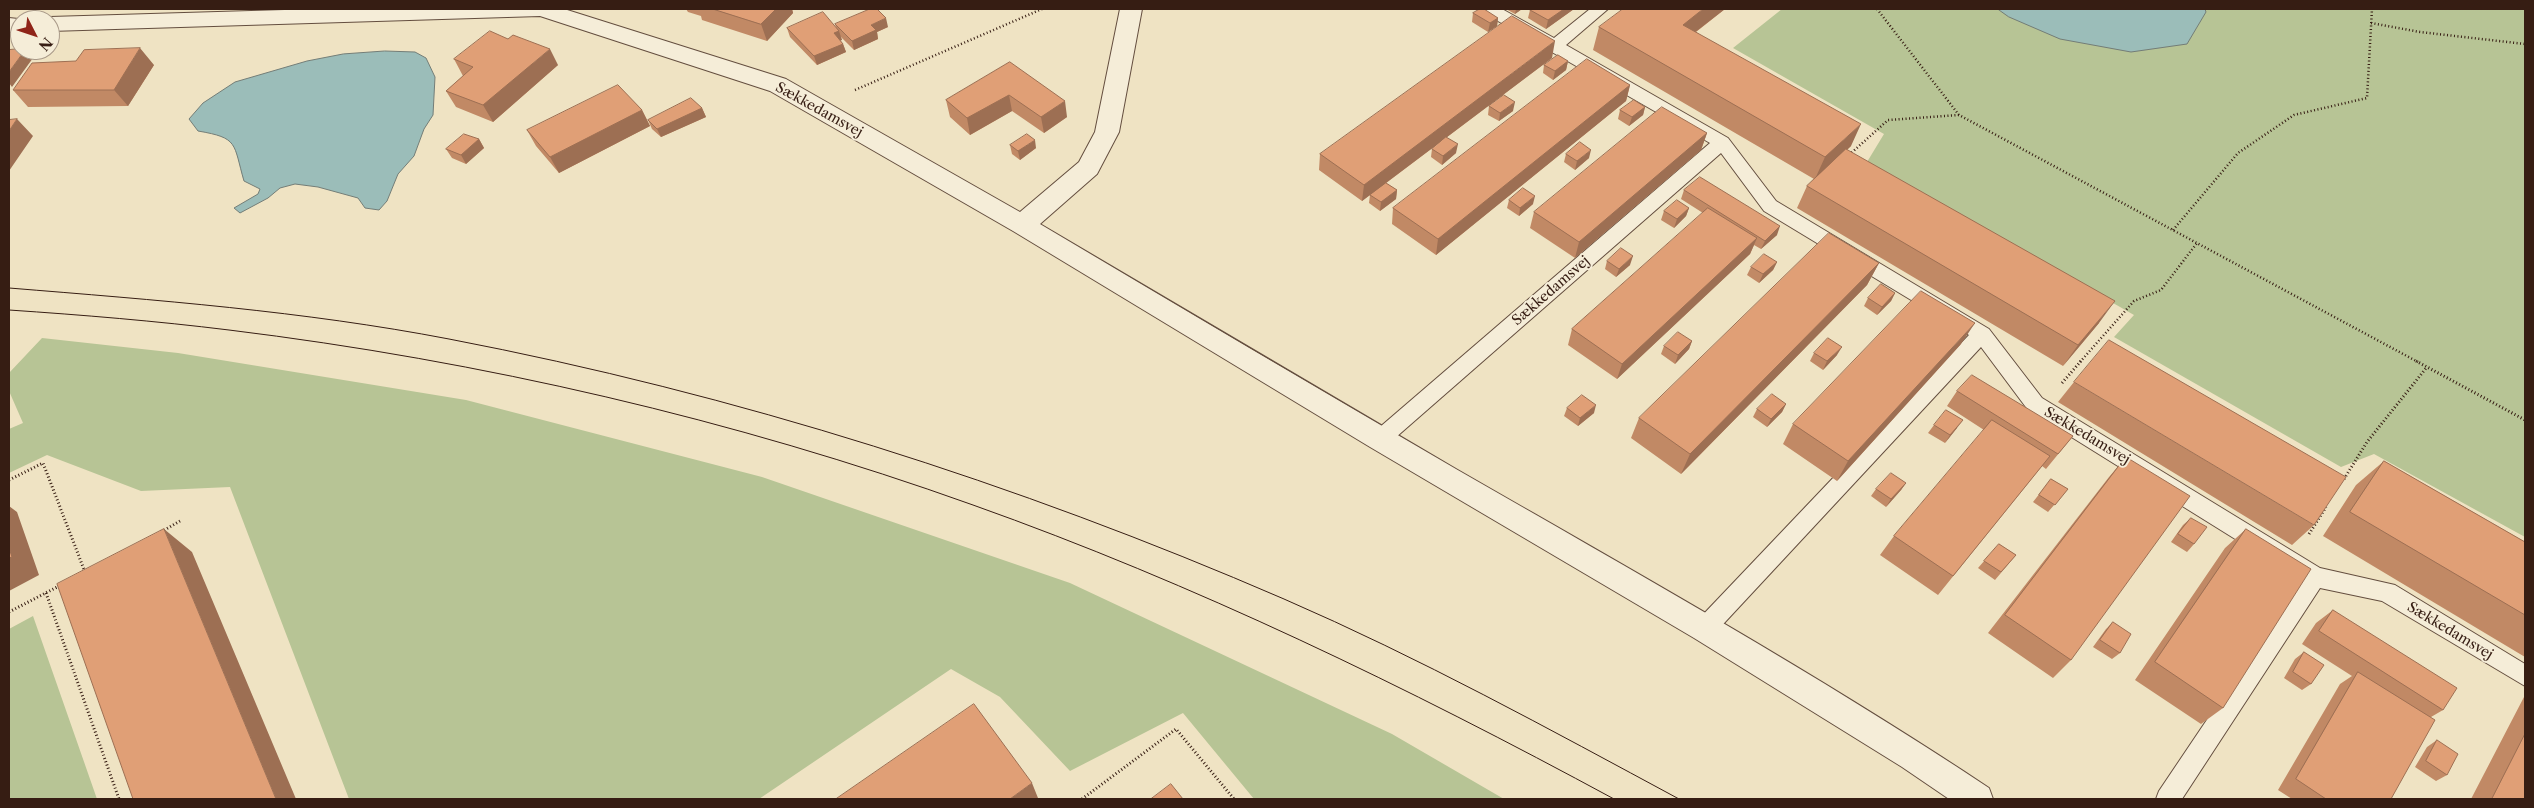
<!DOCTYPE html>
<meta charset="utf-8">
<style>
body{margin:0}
#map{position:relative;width:2534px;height:808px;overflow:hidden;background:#efe3c3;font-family:"Libre Caslon Text",serif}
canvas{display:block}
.frame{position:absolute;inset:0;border:10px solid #361d13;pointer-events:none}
.north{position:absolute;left:10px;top:10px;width:50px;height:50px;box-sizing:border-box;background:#f5edd8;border:1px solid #a99a89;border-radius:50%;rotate:131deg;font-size:14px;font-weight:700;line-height:20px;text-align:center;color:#361d13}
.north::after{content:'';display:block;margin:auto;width:18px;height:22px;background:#8f2418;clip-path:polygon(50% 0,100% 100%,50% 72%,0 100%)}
</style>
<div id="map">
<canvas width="2534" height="808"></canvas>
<div class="frame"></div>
<div class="north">N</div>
</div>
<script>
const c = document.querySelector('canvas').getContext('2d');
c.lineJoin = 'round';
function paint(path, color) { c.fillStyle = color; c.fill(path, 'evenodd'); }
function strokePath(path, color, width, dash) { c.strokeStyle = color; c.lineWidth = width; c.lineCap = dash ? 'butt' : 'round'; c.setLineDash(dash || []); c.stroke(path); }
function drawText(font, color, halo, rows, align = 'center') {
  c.font = font + ' "Libre Caslon Text",serif'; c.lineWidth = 4; c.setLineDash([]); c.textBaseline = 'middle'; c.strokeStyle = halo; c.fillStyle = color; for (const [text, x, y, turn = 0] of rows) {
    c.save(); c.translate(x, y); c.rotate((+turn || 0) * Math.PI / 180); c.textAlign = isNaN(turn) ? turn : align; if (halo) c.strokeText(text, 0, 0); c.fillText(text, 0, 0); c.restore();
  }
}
paint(new Path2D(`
 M1782 9H2525V537L2374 454 2341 467 2114 337 2134 315 1867 162 1884 134 1733 48Z
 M42 338 178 353 466 400 762 477 1070 583 1392 734 1504 799H1254L1183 713 1070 771 1000 697 951 669 759 799H349L230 487 141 491 47 455 9 473V429L23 423 9 391V373Z
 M33 616 97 799H9V629Z`), '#b7c495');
const water = new Path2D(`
 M1998 9H2205L2206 12 2187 44 2131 52 2060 39 2009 17Z
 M385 51 415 52 426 58 435 77 433 115 424 129 414 156 398 174 387 201 379 210 365 208 358 198 318 187 295 184 280 188 268 198 240 213 234 208 258 194 260 189 244 181C233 143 239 138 198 131L189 119 203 103 235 82 307 61 343 54Z`);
paint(water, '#9bbdb9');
strokePath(water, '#737d77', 1);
const service = new Path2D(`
 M1482 9H1502L1554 38 1590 9H1608L1566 45 1728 138 1776 201 1989 329 2042 398 2320 568 2395 585 2525 664V686L2382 601 2320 588 2182 799H2156L2159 791 2301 580 2028 410 1981 347 1713 635 1705 638 1697 635 1694 628 1697 621 1969 335 1764 211 1721 153 1387 445 1380 447 1373 445 1370 439 1373 433 1710 143 1484 13Z`);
const minor = new Path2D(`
 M318 9H564L786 79 1020 212 1079 162 1095 132 1120 9H1142L1119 132 1097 174 1040 224C1178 306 1316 388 1456 469 1635 572 1816 673 1989 788L1993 799H1949L1902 767 1694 638 1370 447 1013 231 770 91 540 16 50 31V20H41L50 17Z
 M9 18 28 20H20V32H9Z`);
strokePath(service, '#644e3f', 2);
strokePath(minor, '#644e3f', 2);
strokePath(new Path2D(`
 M1877 9 1959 115 2418 362
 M2371 23 2420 32 2525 44
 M855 90 1042 9
 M1849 155 1888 120 1959 115
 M2173 230 2238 153 2294 115 2367 98 2372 9
 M2080 362 2134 301 2161 290 2197 243`), '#361d13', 2.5, [1, 2.5]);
strokePath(new Path2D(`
 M2416 361 2525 420
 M2062 383 2081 361
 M2344 479 2367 442 2427 367
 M9 480 43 463 85 572
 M161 532 180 521
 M2309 534 2326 507
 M46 593 119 799
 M9 612 61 585
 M1082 799 1176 729 1234 799`), '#361d13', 3, [1, 2.5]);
paint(service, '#f5edd8');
paint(minor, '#f5edd8');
strokePath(new Path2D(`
 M9 288C156 300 303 311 449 339 736 394 1016 483 1284 599 1420 658 1549 729 1679 799
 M9 310C83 315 156 321 229 330 482 361 733 419 973 505 1195 584 1407 687 1614 799`), '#361d13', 1);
paint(new Path2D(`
 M686 9H792L793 13 767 41 702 20 701 16 688 12Z
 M1506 9H1522L1515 14Z
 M1574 9 1546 29 1528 18 1530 10Z
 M1725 9 1696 32 1851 146 1847 150 2099 323 2063 366 1797 208 1807 186 1814 179 1593 50 1599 27Z
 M1473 13 1498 18 1497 26 1488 32 1472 22Z
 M835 24 888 27 877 32 878 39 854 50 840 36 842 40H840L843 44 846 52 817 65 790 37 787 28H836Z
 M1552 58 1386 183 1397 190 1396 199 1380 211 1369 203 1370 195 1362 201 1319 170 1320 154Z
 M454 59 558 65 493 122 456 107 446 91 463 76Z
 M76 61 154 65 128 106 28 107 13 90Z
 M1568 61 1566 70 1553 80 1543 73 1544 65Z
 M1010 62 1067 117 1044 133 1012 111 970 135 950 117 946 100Z
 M1630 85 1626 101 1436 255 1392 224 1393 208Z
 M1489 106 1513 111 1499 121 1488 115Z
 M1645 107 1643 115 1629 126 1618 119 1620 110Z
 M702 108 706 117 661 137 652 129 648 120Z
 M642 110 650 126 559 173 536 146 527 130Z
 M1707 133 1701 150 1575 258 1530 228 1534 212Z
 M479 139 484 148 466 164 452 158 446 149Z
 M1010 145 1036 148 1020 160 1012 154Z
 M1432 149 1456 153 1442 165 1431 157Z
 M1566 154 1589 158 1575 170 1564 162Z
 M1684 190 1777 235 1761 249 1754 245 1750 254 1617 379 1568 345 1572 329 1703 213 1681 199Z
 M1509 200 1533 204 1519 216 1507 208Z
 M1689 208 1686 216 1674 228 1661 220 1664 211Z
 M1607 261 1630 265 1616 277 1605 269Z
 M1777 262 1773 270 1759 283 1747 275 1751 267Z
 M1879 263 1867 285 1681 474 1631 438 1639 418Z
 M1895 293 1891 301 1877 315 1864 306 1868 298Z
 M1692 341 1689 349 1675 364 1661 354 1664 346Z
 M1961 344 1837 481 1783 444 1793 424Z
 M1814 353 1837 355 1823 370 1810 361Z
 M2074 382 2314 525 2292 545 2058 402Z
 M1957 391 2073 436 2046 469 2042 466 1938 595 1880 555 1894 536 1984 430 1947 406Z
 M1786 404 1782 412 1767 427 1753 417 1757 409Z
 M1567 408 1594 413 1578 426 1564 416Z
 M1934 425 1957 428 1945 443 1928 433Z
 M2126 457 2071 660 2053 678 1988 633 2109 477Z
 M2384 461 2525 542V657L2323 536 2356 485Z
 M2051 479 2068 489 2048 512 2033 502Z
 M1906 483 1901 490 1886 507 1871 496 1876 489Z
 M2191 518 2194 544 2187 552 2171 542 2183 525Z
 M2246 529 2223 708 2201 724 2135 680 2225 548Z
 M1999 544 2016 555 1995 580 1978 568Z
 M2333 610 2443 710 2431 717 2391 799H2292L2278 790 2340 684 2352 676 2302 644 2316 623Z
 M2113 622 2120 653 2112 659 2093 647 2106 629Z
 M2304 652 2311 684 2302 690 2284 678 2295 659Z
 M2525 696V799H2471L2524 697Z
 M2437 740 2447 775 2436 781 2415 767 2427 747Z`), '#c18965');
paint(new Path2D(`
 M776 9H792L793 13 767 41 761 24Z
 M1516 9H1522L1515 14Z
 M1564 9H1574L1546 29 1548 20Z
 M1703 9H1725L1676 47 1683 25Z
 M886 18 888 27 877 32 878 39 854 50 852 41 871 25Z
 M1498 18 1497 26 1488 32 1490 23Z
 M839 31 842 40 837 42 834 33Z
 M1555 41 1552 58 1362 201 1364 185Z
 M843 44 846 52 817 65 814 56Z
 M140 48 154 65 128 106 114 90Z
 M550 49 558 65 493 122 483 105Z
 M25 50H26L33 58 12 87 9 83V72Z
 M1568 61 1566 70 1553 80 1555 71Z
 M1630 85 1626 101 1436 255 1438 239Z
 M1009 95 1012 111 970 135 967 118Z
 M1065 101 1067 117 1044 133 1041 117Z
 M1515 102 1513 111 1499 121 1500 113Z
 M1645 107 1643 115 1629 126 1632 117Z
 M702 108 706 117 661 137 657 129Z
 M642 110 650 126 559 173 550 157Z
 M17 119 33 136 9 171V131Z
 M1861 124 1851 146 1815 179 1825 157Z
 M1707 133 1701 150 1575 258 1579 242Z
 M479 139 484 148 466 164 461 155Z
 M1035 140 1036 148 1020 160 1018 151Z
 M1458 144 1456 153 1442 165 1443 156Z
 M1591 150 1589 158 1575 170 1577 161Z
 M1397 190 1396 199 1380 211 1381 202Z
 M1535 196 1533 204 1519 216 1520 208Z
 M1689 208 1686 216 1674 228 1677 219Z
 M1780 226 1777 235 1761 249 1765 241Z
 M1757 238 1750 254 1617 379 1622 364Z
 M1633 256 1630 265 1616 277 1619 269Z
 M1777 262 1773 270 1759 283 1763 274Z
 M1879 263 1867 285 1681 474 1690 454Z
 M1895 293 1891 301 1877 315 1882 307Z
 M2115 301 2099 323 2063 366 2078 345Z
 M1975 323 1961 344 1837 481 1848 461Z
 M1692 341 1689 349 1675 364 1678 355Z
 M1842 347 1837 355 1823 370 1827 361Z
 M1786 404 1782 412 1767 427 1771 419Z
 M1596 405 1594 413 1578 426 1580 418Z
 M1963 420 1957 428 1945 443 1950 435Z
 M1906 483 1901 490 1886 507 1891 499Z
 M9 506 17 512 39 575 9 591Z
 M164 529 192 552 296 799H276Z
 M1032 783 1038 798 1037 799H1010Z`), '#9d6f53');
const building = new Path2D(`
 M713 9H776L761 24Z
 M870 9H877L886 18 871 25 876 30 852 41 835 24Z
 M1480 9H1484L1498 18 1490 23 1473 13Z
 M1531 9H1564L1548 20 1530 10Z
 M1623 9H1703L1683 25 1861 124 1825 157 1599 27Z
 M823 12 839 31 834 33 843 44 814 56 787 28Z
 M1512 16 1555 41 1364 185 1320 154Z
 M490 31 508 39 513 35 550 49 483 105 446 91 473 67 454 59Z
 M140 48 114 90H13L32 63 76 61 84 50Z
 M20 49V50H25L9 72V50Z
 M1558 55 1568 61 1555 71 1544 65Z
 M1587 59 1630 85 1438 239 1393 208Z
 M1010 62 1065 101 1041 117 1009 95 967 118 946 100Z
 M618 85 642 110 550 157 527 130Z
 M1504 95 1515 102 1500 113 1489 106Z
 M691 98 702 108 657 129 648 120Z
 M1634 100 1645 107 1632 117 1620 110Z
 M1662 107 1707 133 1579 242 1534 212Z
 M17 119 9 131V120Z
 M464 134 479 139 461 155 446 149Z
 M1027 134 1035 140 1018 151 1010 145Z
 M1446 137 1458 144 1443 156 1432 149Z
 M1580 142 1591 150 1577 161 1566 154Z
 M1846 149 2115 301 2078 345 1807 186Z
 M1700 177 1780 226 1765 241 1684 190Z
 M1386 183 1397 190 1381 202 1370 195Z
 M1523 188 1535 196 1520 208 1509 200Z
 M1677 200 1689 208 1677 219 1664 211Z
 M1708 208 1757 238 1622 364 1572 329Z
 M1829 233 1879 263 1690 454 1639 418Z
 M1621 248 1633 256 1619 269 1607 261Z
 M1764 254 1777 262 1763 274 1751 267Z
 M1881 284 1895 293 1882 307 1868 298Z
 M1921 291 1975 323 1848 461 1793 424Z
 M1678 332 1692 341 1678 355 1664 346Z
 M1828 338 1842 347 1827 361 1814 353Z
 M2109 340 2346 477 2314 525 2074 382Z
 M1972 375 2073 436 2058 454 1957 391Z
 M1772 394 1786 404 1771 419 1757 409Z
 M1582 395 1596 405 1580 418 1567 408Z
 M1946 410 1963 420 1950 435 1934 425Z
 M1992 420 2050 456 1953 576 1894 536Z
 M2126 457 2190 496 2071 660 2005 615Z
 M2384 461 2525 542V615L2350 512Z
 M1891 473 1906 483 1891 499 1876 489Z
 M2051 479 2068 489 2055 505 2039 495Z
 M2191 518 2207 527 2194 544 2178 534Z
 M164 529 276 799H133L57 584Z
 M2246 529 2311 569 2223 708 2155 662Z
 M1999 544 2016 555 2001 572 1984 561Z
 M9 548 12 557 9 558Z
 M2333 610 2457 688 2443 710 2319 631Z
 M2113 622 2131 634 2120 653 2100 640Z
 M2304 652 2324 665 2311 684 2293 672Z
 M2358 672 2435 720 2391 799H2326L2296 779Z
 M974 704 1032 783 1010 799H836Z
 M2525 734V799H2492Z
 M2437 740 2458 754 2447 775 2426 761Z
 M1171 784 1183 799H1151Z`);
paint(building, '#e09f76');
strokePath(building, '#9d6f53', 1);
drawText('14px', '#361d13', '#f5edd8', [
 ["Sækkedamsvej",819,110,29],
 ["Sækkedamsvej",1551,291,-41],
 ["Sækkedamsvej",2087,436,31],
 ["Sækkedamsvej",2450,631,31]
]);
</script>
